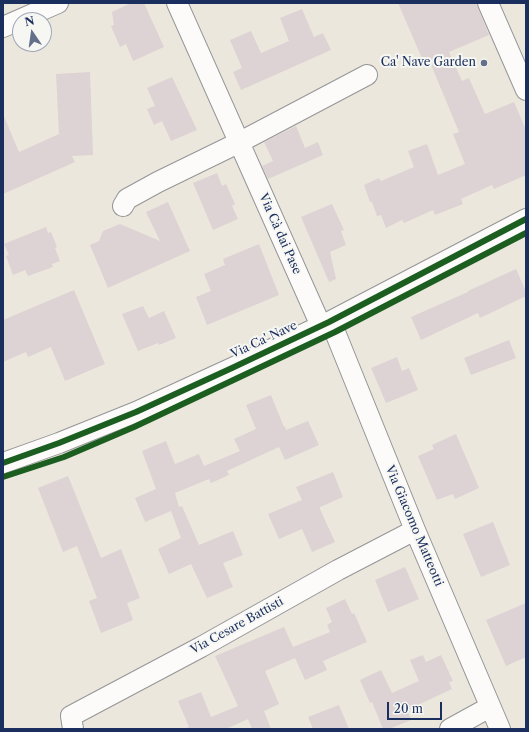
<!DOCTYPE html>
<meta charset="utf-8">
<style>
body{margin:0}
#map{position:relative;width:529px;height:732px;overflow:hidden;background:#ece7dc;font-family:"Libre Caslon Text",serif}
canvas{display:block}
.frame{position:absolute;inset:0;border:4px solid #1b2f5e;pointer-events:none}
.north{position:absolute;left:12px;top:12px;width:40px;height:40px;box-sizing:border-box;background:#f6f6f2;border:1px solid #9ea6b7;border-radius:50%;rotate:347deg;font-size:11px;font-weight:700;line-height:16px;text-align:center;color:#1b2f5e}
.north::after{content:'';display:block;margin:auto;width:14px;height:18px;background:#646f8a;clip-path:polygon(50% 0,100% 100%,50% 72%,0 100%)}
.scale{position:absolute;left:387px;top:702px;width:55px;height:18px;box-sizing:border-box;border:2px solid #1b2f5e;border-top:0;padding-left:5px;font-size:12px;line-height:14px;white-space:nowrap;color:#1b2f5e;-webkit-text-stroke:3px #f6f6f2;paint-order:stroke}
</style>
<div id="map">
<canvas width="529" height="732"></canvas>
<div class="frame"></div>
<div class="north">N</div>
<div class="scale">20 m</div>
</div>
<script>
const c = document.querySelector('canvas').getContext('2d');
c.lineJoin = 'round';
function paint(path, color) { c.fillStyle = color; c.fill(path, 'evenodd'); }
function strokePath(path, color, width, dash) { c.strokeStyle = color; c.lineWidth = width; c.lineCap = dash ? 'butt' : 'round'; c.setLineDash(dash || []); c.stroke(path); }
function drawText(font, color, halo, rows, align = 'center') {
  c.font = font + ' "Libre Caslon Text",serif'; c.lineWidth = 4; c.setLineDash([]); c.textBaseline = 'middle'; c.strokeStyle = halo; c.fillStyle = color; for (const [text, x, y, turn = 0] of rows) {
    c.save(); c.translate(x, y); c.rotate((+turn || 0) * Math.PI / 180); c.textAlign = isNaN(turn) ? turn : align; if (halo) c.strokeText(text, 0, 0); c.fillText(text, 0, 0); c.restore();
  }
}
paint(new Path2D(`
 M131 3H144L164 47 133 61 126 44 120 47 111 26 114 25 112 12Z
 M398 3H476L489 35 449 52 462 81 469 78 485 114 514 102 526 130V175L494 189 492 185 461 199 463 204 435 215 433 210 404 223 402 220 386 228 381 215 377 216 372 202H370L364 185 379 178 381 181 414 167 408 151 427 144 438 175 465 164 453 134 459 132 429 60 424 63Z
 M302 9 314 37 323 33 331 50 241 90 233 72 242 68 230 40 251 31 261 53 289 41 280 18Z
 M90 72 93 155 72 156 75 162 3 194V114L19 152 59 134 56 74Z
 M172 77 197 130 171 141 162 121 154 125 147 109 155 106 147 88Z
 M296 126 305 148 318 142 323 155 268 179 262 166 273 161 264 142Z
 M217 173 222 186 226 184 235 204 232 206 238 219 213 230 193 183Z
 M168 202 190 251 108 288 90 245 99 241 103 231 120 224 160 241 146 212Z
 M332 204 344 230 341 231 346 245 330 252 336 279 329 282 301 217Z
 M46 227 48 233 51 232 57 247 55 248 60 261 52 264 53 267 28 276 25 270 13 275 6 256 9 255 4 244Z
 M259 244 279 295 207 325 196 297 211 291 204 274 225 265 223 259Z
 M516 269 526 292V296L480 318 478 313 421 340 411 317 468 292V291Z
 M74 290 105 364 65 381 51 347 28 357 26 352 3 362V320Z
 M143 306 149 318 164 311 176 338 159 345 158 343 138 351 122 314Z
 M509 340 516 358 471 375 464 358Z
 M397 357 402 371 409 368 418 390 386 403 371 368Z
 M271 395 284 427 285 426 286 430 308 421 319 445 285 460 279 447 227 471 229 475 211 483 209 479 175 493 179 507 182 506 199 545 233 531 243 555 223 563 233 587 207 598 191 564 169 574 158 549 181 538 171 511 145 522 135 498 156 489 142 451 166 441 175 464 199 454 204 466 240 451 234 439 256 429 246 405Z
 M456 434 479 488 455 499 453 494 437 500 418 456 434 449 432 445Z
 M333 472 343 497 320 507V509L335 542 312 552 302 529 279 539 268 514 302 500 296 487Z
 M68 476 101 558 121 549 140 598 127 603 133 620 101 633 89 601 97 598 77 546 63 552 38 488Z
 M493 522 510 565 481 577 463 534Z
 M405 567 419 599 388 612 375 580Z
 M345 599 352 614 354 613 367 642 323 661 327 670 305 680 295 658 265 671 279 704 264 711 271 729H252L248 719 226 729H183L189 727 178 701 201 692 211 717 238 706 215 656 284 627 293 647 330 632 327 625 332 622 326 608Z
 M526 603V657L506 666 486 620Z
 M423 655 426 662 441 655 453 681 449 682 452 689 407 710 411 720 389 729H383L372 702 370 703 360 680 381 670 392 693 419 681 410 660Z
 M339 705 349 729H313L308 717Z`), '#ddd2d4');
const minor = new Path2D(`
 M177 3 321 326
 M488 3 526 90
 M3 27 58 3
 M123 206 127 199 158 182 240 142 367 75
 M329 322 335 332 415 530 500 729
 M3 463 59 443 136 412 232 368 329 322 526 219
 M73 729 71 716 201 647 338 570 415 530
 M450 729 490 707`);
strokePath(minor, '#949597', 22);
strokePath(minor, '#fcfbfa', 20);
strokePath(new Path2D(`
 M3 463 59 443 136 412 232 368 329 322 526 219
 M3 477 64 457 134 427 335 332 526 233`), '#1b5e20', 6);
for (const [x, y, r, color] of [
 [484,63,4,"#646f8a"]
]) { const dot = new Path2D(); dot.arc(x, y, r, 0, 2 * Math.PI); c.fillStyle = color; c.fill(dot); strokePath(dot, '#f6f6f2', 1.5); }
drawText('12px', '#1b2f5e', '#f6f6f2', [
 ["Ca' Nave Garden",476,63]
], 'right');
drawText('12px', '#1b2f5e', '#f6f6f2', [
 ["Via Cà dai Pase",280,234,66],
 ["Via Ca' Nave",264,340,-25],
 ["Via Giacomo Matteotti",414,526,67],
 ["Via Cesare Battisti",237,626,-29]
]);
</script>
